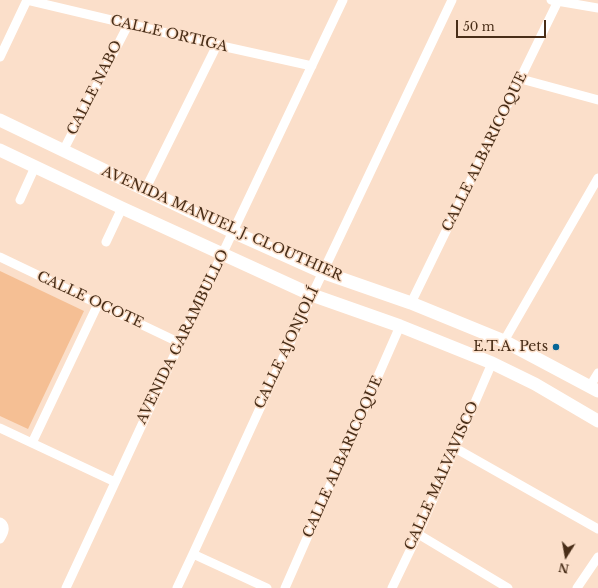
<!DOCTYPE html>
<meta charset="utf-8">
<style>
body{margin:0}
#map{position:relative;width:598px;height:588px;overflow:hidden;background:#fbdfca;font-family:"Libre Baskerville",serif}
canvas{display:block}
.north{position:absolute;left:546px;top:536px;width:40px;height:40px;-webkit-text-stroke:3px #fbdfca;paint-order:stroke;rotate:191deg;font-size:11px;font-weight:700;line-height:16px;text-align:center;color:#492e18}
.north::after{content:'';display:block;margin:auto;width:14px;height:18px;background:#492e18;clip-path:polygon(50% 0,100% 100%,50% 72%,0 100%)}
.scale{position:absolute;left:456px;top:20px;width:90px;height:18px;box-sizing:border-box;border:2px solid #492e18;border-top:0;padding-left:5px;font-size:12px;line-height:14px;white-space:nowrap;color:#492e18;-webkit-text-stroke:3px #fbdfca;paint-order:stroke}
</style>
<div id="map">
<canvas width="598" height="588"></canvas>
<div class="north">N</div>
<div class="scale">50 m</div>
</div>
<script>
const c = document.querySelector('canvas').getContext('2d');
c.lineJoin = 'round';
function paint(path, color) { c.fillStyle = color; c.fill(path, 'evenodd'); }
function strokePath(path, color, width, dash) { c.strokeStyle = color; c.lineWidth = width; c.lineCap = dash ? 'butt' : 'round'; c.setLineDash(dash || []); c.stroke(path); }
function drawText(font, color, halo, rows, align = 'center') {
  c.font = font + ' "Libre Baskerville",serif'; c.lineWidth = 3; c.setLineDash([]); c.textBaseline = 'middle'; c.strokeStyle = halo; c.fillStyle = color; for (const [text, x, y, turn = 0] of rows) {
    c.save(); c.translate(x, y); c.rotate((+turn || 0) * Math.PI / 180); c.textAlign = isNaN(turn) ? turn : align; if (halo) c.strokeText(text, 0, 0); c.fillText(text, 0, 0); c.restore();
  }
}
paint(new Path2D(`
 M0 271 84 311 28 429 0 416Z`), '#f5bf94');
strokePath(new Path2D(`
 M27 0 217 45 312 66
 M551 0 598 8
 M0 57 27 0
 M521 79 598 100
 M63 151 128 25
 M145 190 217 45
 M20 200 35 167
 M106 242 122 208
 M0 257 180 343
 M411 303 558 1
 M504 341 598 178
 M590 386 598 373
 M0 428 115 482
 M32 443 98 304
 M455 448 598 529
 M0 522C7 526 4 533 0 539
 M418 534 508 588
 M193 554 267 588
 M66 588 180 343 343 0
 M177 588 193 554 312 295 452 0
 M285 588 400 326
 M392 588 418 534 492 363
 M577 588 598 557`), '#fff', 9);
strokePath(new Path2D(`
 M0 120 233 232 322 272 411 303 504 341 598 391
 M0 150 122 208 312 295 400 326 492 363 535 384 598 421`), '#fff', 13);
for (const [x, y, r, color] of [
 [556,347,4,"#076696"]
]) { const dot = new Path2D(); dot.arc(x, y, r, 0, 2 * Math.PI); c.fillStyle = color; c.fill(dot); strokePath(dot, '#fbdfca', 1.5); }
drawText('14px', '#492e18', '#fbdfca', [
 ["CALLE ORTIGA",169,34,13],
 ["CALLE NABO",95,88,-63],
 ["CALLE ALBARICOQUE",485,152,-64],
 ["AVENIDA MANUEL J. CLOUTHIER",222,224,24],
 ["CALLE OCOTE",90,300,25],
 ["AVENIDA GARAMBULLO",183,337,-64],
 ["CALLE AJONJOLÍ",287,348,-65],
 ["CALLE ALBARICOQUE",343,457,-66],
 ["CALLE MALVAVISCO",442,476,-66]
]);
drawText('14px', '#492e18', '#fbdfca', [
 ["E.T.A. Pets",548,347]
], 'right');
</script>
